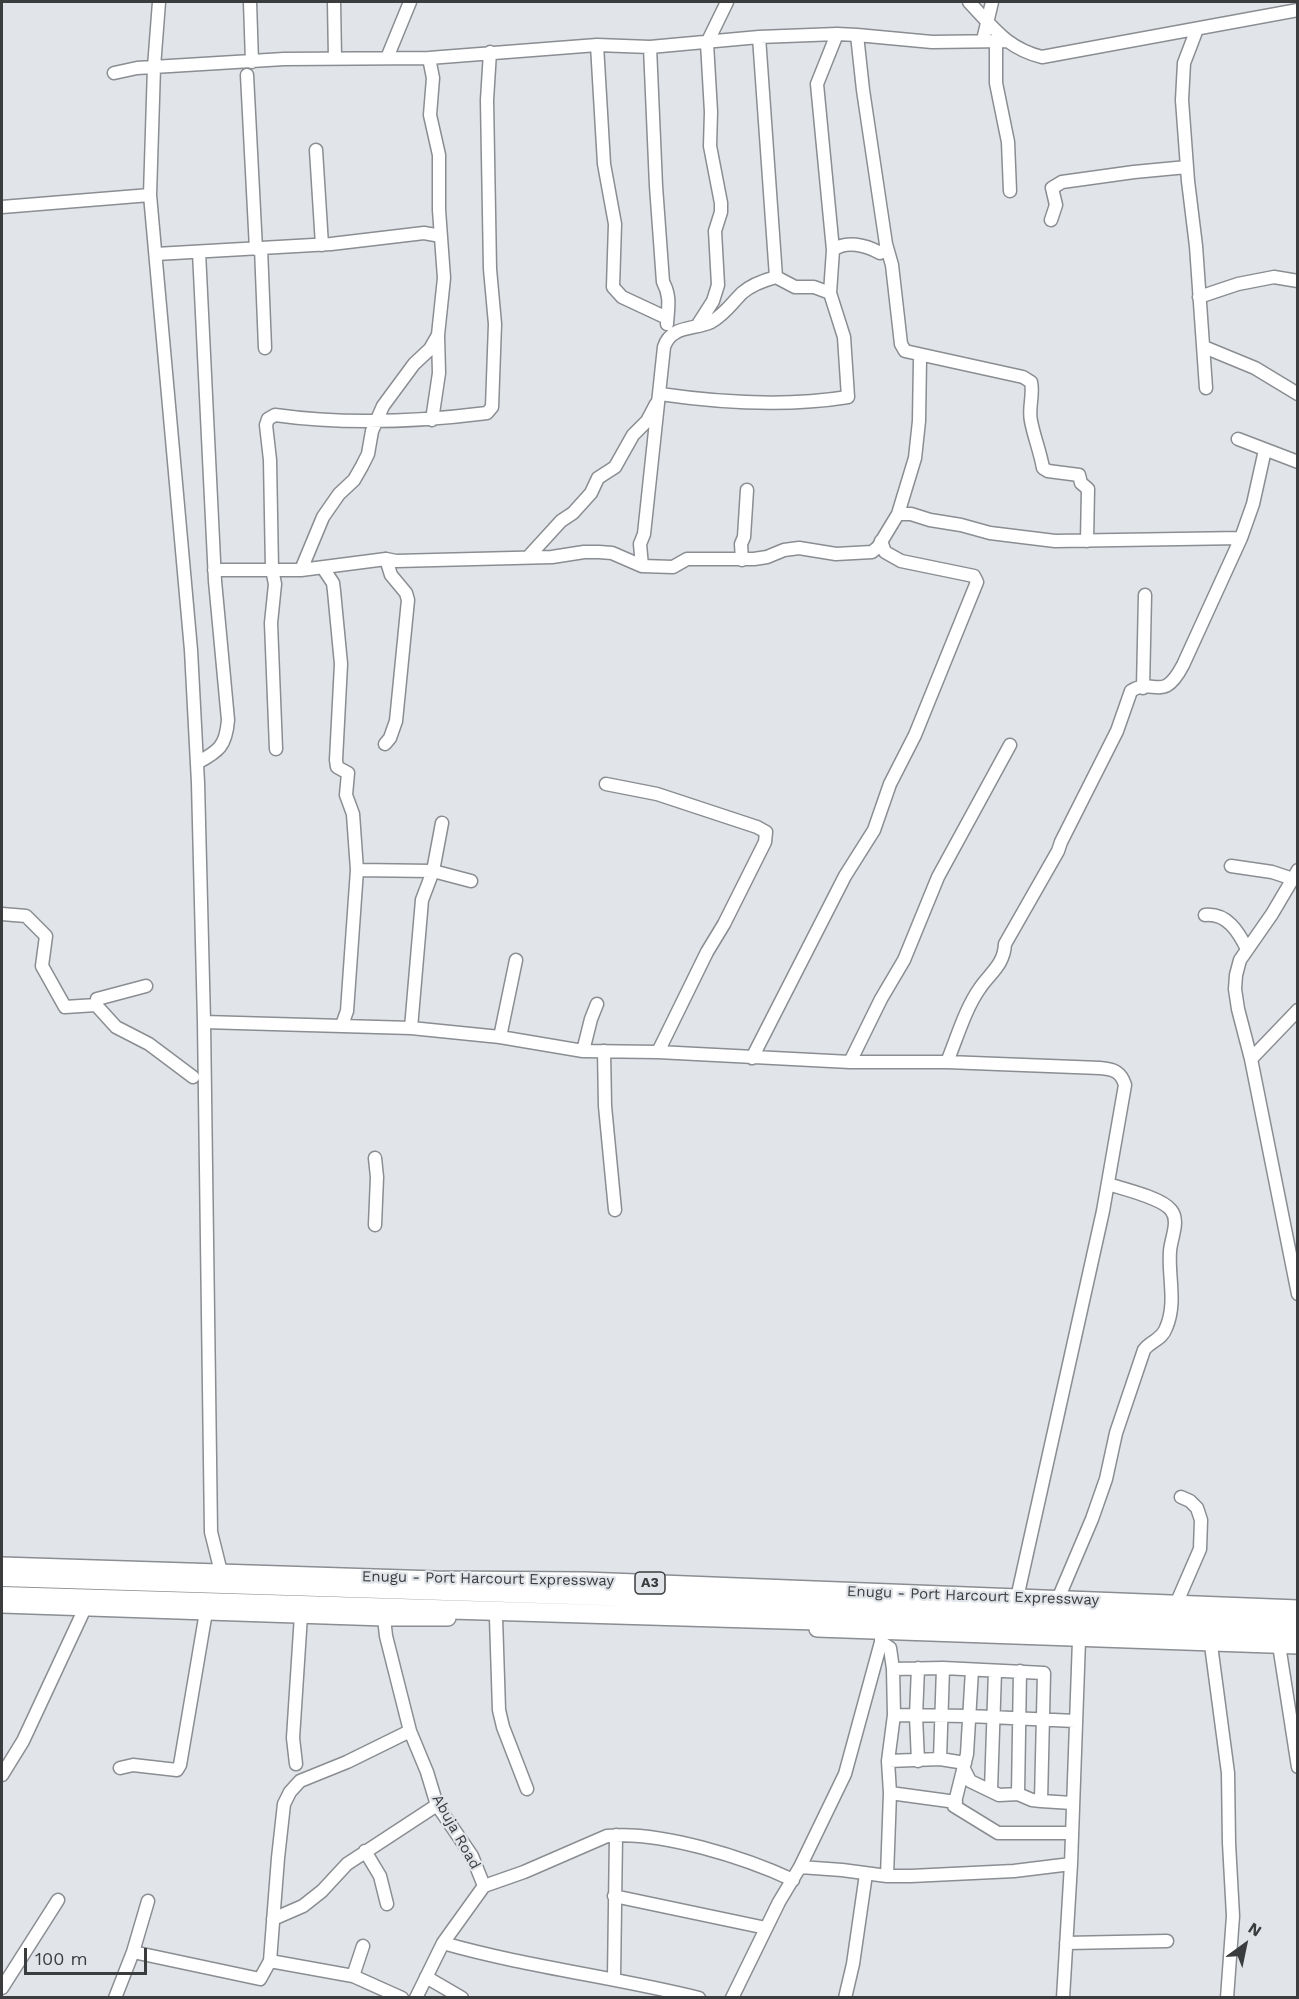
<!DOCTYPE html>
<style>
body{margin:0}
#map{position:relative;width:1299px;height:1999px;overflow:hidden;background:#e1e4e9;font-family:"Work Sans",sans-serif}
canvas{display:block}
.frame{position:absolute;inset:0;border:3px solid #3b3c3e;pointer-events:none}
.north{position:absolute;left:1215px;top:1915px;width:60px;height:60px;-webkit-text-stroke:4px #e1e4e9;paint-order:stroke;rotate:33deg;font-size:16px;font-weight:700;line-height:24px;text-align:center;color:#3b3c3e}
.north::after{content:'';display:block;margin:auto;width:21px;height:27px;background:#3b3c3e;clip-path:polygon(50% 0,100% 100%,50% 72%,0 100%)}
.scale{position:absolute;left:24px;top:1948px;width:123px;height:27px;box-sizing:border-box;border:3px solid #3b3c3e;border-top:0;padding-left:8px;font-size:18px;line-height:21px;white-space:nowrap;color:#3b3c3e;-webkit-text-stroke:4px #e1e4e9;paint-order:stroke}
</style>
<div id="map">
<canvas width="1299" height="1999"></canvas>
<div class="frame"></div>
<div class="north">N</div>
<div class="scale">100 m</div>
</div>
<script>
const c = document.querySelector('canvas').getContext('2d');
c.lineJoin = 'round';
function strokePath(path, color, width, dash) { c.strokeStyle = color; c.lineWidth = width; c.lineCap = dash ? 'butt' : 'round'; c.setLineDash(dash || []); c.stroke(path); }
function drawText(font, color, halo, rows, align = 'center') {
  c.font = font + ' "Work Sans",sans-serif'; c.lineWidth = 4.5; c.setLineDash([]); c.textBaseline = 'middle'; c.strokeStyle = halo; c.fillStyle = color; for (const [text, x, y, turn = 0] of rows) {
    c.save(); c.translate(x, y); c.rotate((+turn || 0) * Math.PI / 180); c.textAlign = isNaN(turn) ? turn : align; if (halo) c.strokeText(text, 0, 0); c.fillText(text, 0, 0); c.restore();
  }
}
const minor = new Path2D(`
 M159 2 154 67 150 195 191 650 198 783 204 1022 211 1532 221 1572
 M250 2 252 62
 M334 2 335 58
 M969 2C993 27 1006 48 1042 57L1298 10
 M1197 29 1184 63 1182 100 1188 181 1196 246 1206 388
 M759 37 776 277
 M983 40 992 2
 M996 41V83L1008 142 1010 191
 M597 45 604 164 615 224 613 287 622 297 667 318
 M650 47 656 186 663 282C671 296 668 308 667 324
 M387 58 410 2
 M114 73 137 68 284 59 429 58 597 45 650 47 759 37 837 34 857 35
 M247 75 256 249
 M316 150 322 245
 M2 207 150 195
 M1051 220 1056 205 1052 188 1062 182 1134 172 1187 167
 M886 244 892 265 901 344 905 351 923 355
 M261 248 265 348
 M833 250 817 84 837 34
 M156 254 331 244 424 233 441 236
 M1199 297 1238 284 1274 277 1298 281
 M697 326 713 301 718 285 715 231 721 212V203L710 146 711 112 707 43 727 2
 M1204 347 1255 368 1298 394
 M660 394C722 403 786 407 848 397L844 337 830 293
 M432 420 439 373 438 336
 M1238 439 1298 462
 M898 514H911L930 520 961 525 990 533 1055 541 1241 538
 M529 556 561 521 573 513 591 493 598 478 615 467 633 435 647 421 656 404
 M742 560 741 544 744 537 747 490
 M642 566 640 544 644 534 664 347C671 325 694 330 711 322 725 314 731 304 742 293 751 285 765 280 776 277L795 287H814L830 293 833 250C846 240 866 245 880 253L885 251 886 244 863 90 857 35 932 42 1006 41
 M323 568 333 583 334 591 341 664 336 760 337 767 348 773 346 795 353 814 357 870 347 1011 342 1025
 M214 570H301L386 559 396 561 552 557 584 552H599L612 553 642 566 673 567 687 559H754L767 557 784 550 799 548 836 554 872 552 878 547 898 514 915 458 919 421 920 359 923 355 1023 377 1031 382C1034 395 1028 408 1031 421 1034 437 1040 451 1043 468L1048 471 1079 475 1081 483 1088 489 1087 541
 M301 570 323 517 339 494 354 480 362 466 368 454 372 431 383 406 414 364 430 349 438 335 444 278 439 210V155L430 115 433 78 429 58
 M1143 688 1145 595
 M385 744 390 738 396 721 408 600 406 593 391 575 386 559
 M276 749 271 623 275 584 272 569 270 460 266 425 268 419 275 415C346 425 416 422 487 413L492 407 495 324 490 269 487 100 490 52
 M197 763C219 751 226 746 228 720L215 581 199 252
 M606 784 657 794 757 827 766 832 765 842 724 924 707 952 658 1052
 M1231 866 1272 872 1293 879
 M357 870 433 871 471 881
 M1298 870 1272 914 1240 960 1236 975 1235 989 1238 1009 1251 1059 1298 1294
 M2 914 26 916 46 936 42 966 65 1007 96 1005 116 1027 149 1044 193 1077
 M1205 915C1227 913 1238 931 1247 949
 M96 1005 97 999 146 986
 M204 1022 411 1028 500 1037 583 1051 658 1052 850 1062H947L1100 1068C1114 1069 1121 1072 1125 1085L1103 1211 1017 1598
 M411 1028 422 900 433 871 442 823
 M500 1037 516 960
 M583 1051 591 1019 597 1004
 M604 1051 605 1106 615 1210
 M752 1058 845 876 874 830 890 784 915 735 977 582 974 576 901 561 885 552 881 541
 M1251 1059 1298 1010
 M850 1062 881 999 904 960 938 877 1010 745
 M947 1062C957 1038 965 1009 980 988 990 973 1004 965 1005 944L1058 851 1061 842 1117 731 1131 691C1154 676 1162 705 1183 665L1241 538 1253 504 1265 450
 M375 1158 377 1177 375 1225
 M1058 1599 1092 1519 1106 1479 1116 1433 1144 1350C1150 1341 1162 1340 1166 1328 1177 1303 1168 1277 1170 1251 1171 1238 1180 1221 1171 1210 1162 1198 1124 1189 1108 1184
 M1177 1602 1200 1549 1201 1520 1197 1508 1190 1501 1181 1497
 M384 1618 386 1636 410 1731 427 1772 437 1805 472 1856 484 1886
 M496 1618 499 1710 503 1727 527 1789
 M881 1642 890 1648 893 1669 894 1715 888 1761 890 1793 887 1876
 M1211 1645 1228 1773 1229 1843 1233 1916 1227 1998
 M1279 1645 1298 1767
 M918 1668 916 1716 918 1761
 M893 1669 943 1668 1044 1673 1041 1801 1072 1803
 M972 1670 967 1754 954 1806 998 1833H1072
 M894 1715 969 1716 1075 1721
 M940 1759 943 1668
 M888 1761 940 1759 965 1763
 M296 1764 293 1738 301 1615
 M120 1768 133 1765 177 1770 180 1765 206 1612
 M964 1769 970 1781 999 1795 1018 1794 1032 1800 1041 1801
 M2 1775 23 1741 85 1608
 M991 1790 995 1671
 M890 1793 956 1802
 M1018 1794 1020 1671
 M365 1851 380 1876 387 1904
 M800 1867 842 1870 887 1876H911L1014 1871 1071 1864
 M484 1886 524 1872 607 1836C659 1830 746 1858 793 1880
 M614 1896 766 1928
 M273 1919 303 1906 322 1891 347 1864 437 1805
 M443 1943C527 1967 615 1977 699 1998
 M1066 1943 1167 1941
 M133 1952 260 1979 270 1961 278 1858 284 1804 290 1792 300 1781 347 1762 410 1731
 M270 1961 353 1976 402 1998
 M353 1976 363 1946
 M426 1977 462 1998
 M614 1978 616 1835
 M2 1988 58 1900
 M115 1998 133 1952 148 1901
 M416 1998 443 1943 484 1886
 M732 1998 779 1902 800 1867 845 1774 881 1642V1632
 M845 1998 853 1964 866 1874
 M1063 1998 1071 1864 1079 1640`);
const major = new Path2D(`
 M2 1565 436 1579 585 1580 1298 1608
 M2 1605 384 1618H448
 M817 1629 1298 1646`);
const highway = new Path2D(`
 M2 1577 1298 1618
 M2 1596 1298 1635`);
strokePath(minor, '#8a8d91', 15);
strokePath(major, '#8a8d91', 18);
strokePath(highway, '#8a8d91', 21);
strokePath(minor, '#fff', 12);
strokePath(major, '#fff', 15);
strokePath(highway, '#fff', 18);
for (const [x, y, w] of [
 [650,1583,30]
]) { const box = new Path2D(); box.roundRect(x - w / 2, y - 11, w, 22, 4.5); c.fillStyle = '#e1e4e9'; c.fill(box); strokePath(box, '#3b3c3e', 1.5); }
drawText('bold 14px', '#3b3c3e', null, [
 ["A3",650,1583]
]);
drawText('15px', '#3b3c3e', '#e1e4e9', [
 ["Enugu - Port Harcourt Expressway",488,1579,1],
 ["Enugu - Port Harcourt Expressway",973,1596,2],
 ["Abuja Road",456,1832,61]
]);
</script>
